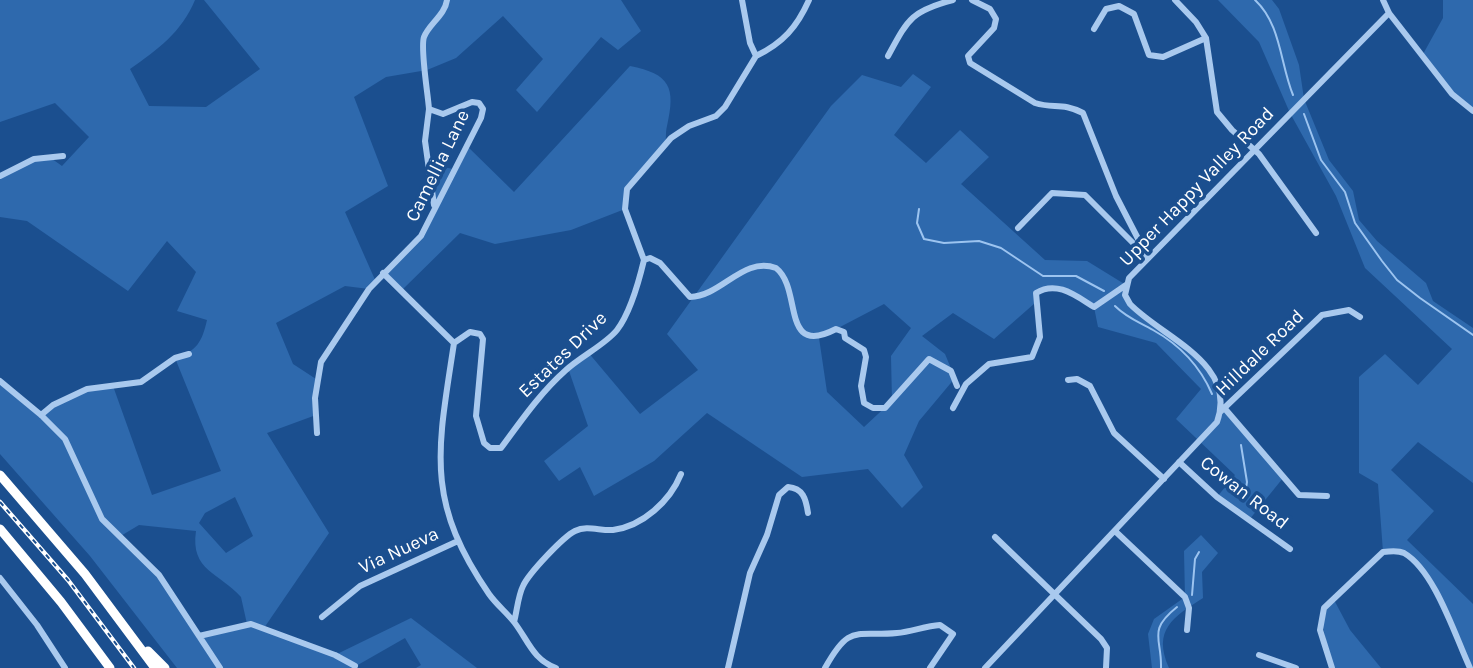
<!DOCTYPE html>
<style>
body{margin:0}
canvas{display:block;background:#1b4f8f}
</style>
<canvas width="1473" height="668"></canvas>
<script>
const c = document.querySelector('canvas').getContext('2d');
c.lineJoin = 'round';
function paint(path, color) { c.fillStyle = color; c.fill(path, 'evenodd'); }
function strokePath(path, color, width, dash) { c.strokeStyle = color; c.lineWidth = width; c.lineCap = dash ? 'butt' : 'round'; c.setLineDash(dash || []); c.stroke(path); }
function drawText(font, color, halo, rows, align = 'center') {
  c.font = font + ' Karla,sans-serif'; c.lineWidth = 7; c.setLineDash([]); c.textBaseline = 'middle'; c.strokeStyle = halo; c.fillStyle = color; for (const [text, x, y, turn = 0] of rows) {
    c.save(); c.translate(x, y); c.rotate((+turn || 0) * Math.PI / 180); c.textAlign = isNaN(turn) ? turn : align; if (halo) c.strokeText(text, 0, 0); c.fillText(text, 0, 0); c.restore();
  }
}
paint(new Path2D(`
 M0 0H195C182 32 157 50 130 69L149 106 206 107 260 69 204 0H621L641 31 618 50 601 37 537 112 516 90 543 59 503 16 456 58 427 70 386 77 354 97 388 186 345 212 376 282 369 289 345 286 276 323 293 364 316 379V415L267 433 329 533 264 628 335 655 411 618 477 668H416L421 665 405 638 356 666 357 668H177L90 556 0 454V385L41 414 87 389 113 386 152 495 221 471 175 358C197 351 202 342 207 320L177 311 196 272 167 241 128 291 27 221 0 217V176L48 156 62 166 89 137 55 103 0 122ZM235 497 253 536 226 553 199 523 205 513ZM139 525 196 531C190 571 220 573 241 597L247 624 199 636C176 599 151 566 119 537Z
 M1218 0H1272L1279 9 1299 65 1304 99 1329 160 1353 191 1359 220 1377 241 1426 283 1433 301 1473 328V483L1418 442 1391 470 1434 511 1407 540 1473 604V668H1470L1427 580 1402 551 1383 552 1378 484 1359 473V377L1385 354 1418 385 1452 349 1365 268 1336 196 1290 113 1259 42Z
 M1443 0H1473V111L1463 103 1422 56 1443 18Z
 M630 66C670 74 676 87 667 126 665 133 667 142 664 147 649 174 629 174 625 209L571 230 495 244 460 233 401 291 383 273 421 236 435 207 425 163 453 169 466 145 514 192Z
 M913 74 931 87 894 135 926 163 960 130 989 157 961 184 1045 260 1087 261 1126 285 1130 304 1202 359 1226 410 1283 478 1249 520 1217 497 1235 475 1176 419 1201 389 1156 343 1098 327 1094 307 1056 287 1036 292 1035 303 994 339 953 313 922 336 945 354 955 378 919 421 904 455 923 487 902 508 868 469 802 477 707 413 654 461 594 496 580 467 559 481 544 461 588 426 568 368 587 351 640 414 698 370 667 334 831 106 862 75 901 87ZM884 304 911 328 891 356 892 401 864 427 827 392 819 338Z
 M1201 535 1218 553 1202 572 1203 598C1173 617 1152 630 1169 668H1152L1148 634 1154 619 1185 597 1184 551Z
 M1333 598 1350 630 1381 668H1332L1321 618Z`), '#2e69ad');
strokePath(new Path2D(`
 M1255 0C1281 24 1280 63 1293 95
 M1304 114 1321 160 1345 192 1355 223 1382 261 1397 280 1420 298 1473 335
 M919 209 917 223 924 239 944 243 979 241 1001 248 1043 276H1076L1104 291
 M1115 306C1127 318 1139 322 1153 330 1180 345 1200 366 1212 394
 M1241 445 1247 482 1244 500
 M1192 595 1195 559 1199 552
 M1161 668C1162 638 1147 631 1177 607`), '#9cc4f0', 2);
strokePath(new Path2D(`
 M742 0 750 43 756 56
 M972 0 990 9 996 19 994 28 968 56 970 63 1035 103C1054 109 1062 102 1083 113L1116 196 1148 258 1085 195 1052 193 1018 228
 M1175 0 1196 22 1206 38 1217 112 1232 130 1259 154 1316 233
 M1383 0 1389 13 1452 94 1473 111
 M1094 29 1106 9 1119 6 1134 14 1149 55 1163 57 1206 38
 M756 56C783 43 797 27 809 0
 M888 56C908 19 911 11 953 0
 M429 109 425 141 434 205
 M0 176 34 159 63 156
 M644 260 650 258 660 263 690 297C722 296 743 256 776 268 803 289 780 358 836 329L844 332 845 338 864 350 866 357 861 386 864 403 873 408H885L929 359 951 371 957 386
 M383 273 454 343C438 449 424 500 489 594 496 604 506 612 514 622 528 640 533 660 556 668
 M454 343 470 332 480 334 483 339 476 416 484 443 490 448H501C521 421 540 393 566 370 580 357 606 344 617 330 630 313 639 281 644 260L625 209 627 189 671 138 689 126 716 116 725 107 756 56
 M1068 380 1077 379 1090 386 1114 433 1164 479
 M0 381 41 415 65 439 102 519 159 575 220 668
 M953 408 966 384 989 364 1032 357 1040 337 1036 293C1057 280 1076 296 1094 307L1126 285
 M1226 410 1299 495 1327 496
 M1220 412 1322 315 1349 310 1360 317
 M41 415 53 405 87 389 141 382 175 358 189 354
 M317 433 315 398 321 362 369 289 421 236 481 118 483 109 479 103 472 102 443 114 429 109C428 94 420 48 424 37 429 24 445 15 447 0
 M1179 462 1217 497 1290 549
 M1115 531 1185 597 1189 608 1187 630
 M995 537 1101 639 1107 648 1106 668
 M0 578 37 625 65 668
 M322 617 360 586 458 541
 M514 622C517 611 518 596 523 586 529 573 563 537 575 531 587 525 600 531 613 530 643 526 670 501 681 474
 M199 636 251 624 335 655 355 666
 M1259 655 1296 668
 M728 668 750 573 767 535 779 495 788 487C803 488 806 499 808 513
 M825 668C850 623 855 637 897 633 911 632 925 626 940 625L953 634 930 668
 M985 668 1217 422C1238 363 1163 338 1130 304L1125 295 1129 278 1389 13
 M1332 668 1320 630 1324 608 1383 552C1390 551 1398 550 1404 553 1435 571 1455 636 1470 668`), '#a9c9ee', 6);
strokePath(new Path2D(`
 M0 475 85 574 155 668
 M0 529 61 602 110 668
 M148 651 165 668`), '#fff', 9);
const rail = new Path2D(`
 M0 502 68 580 134 668`);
strokePath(rail, '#fff', 4.5);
strokePath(rail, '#1b4f8f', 2, [5]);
drawText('19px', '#fff', '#1b4f8f', [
 ["Camellia Lane",438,166,-64],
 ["Upper Happy Valley Road",1197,187,-46],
 ["Hilldale Road",1260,353,-44],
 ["Estates Drive",563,355,-44],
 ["Cowan Road",1244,493,38],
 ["Via Nueva",399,551,-25]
]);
</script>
